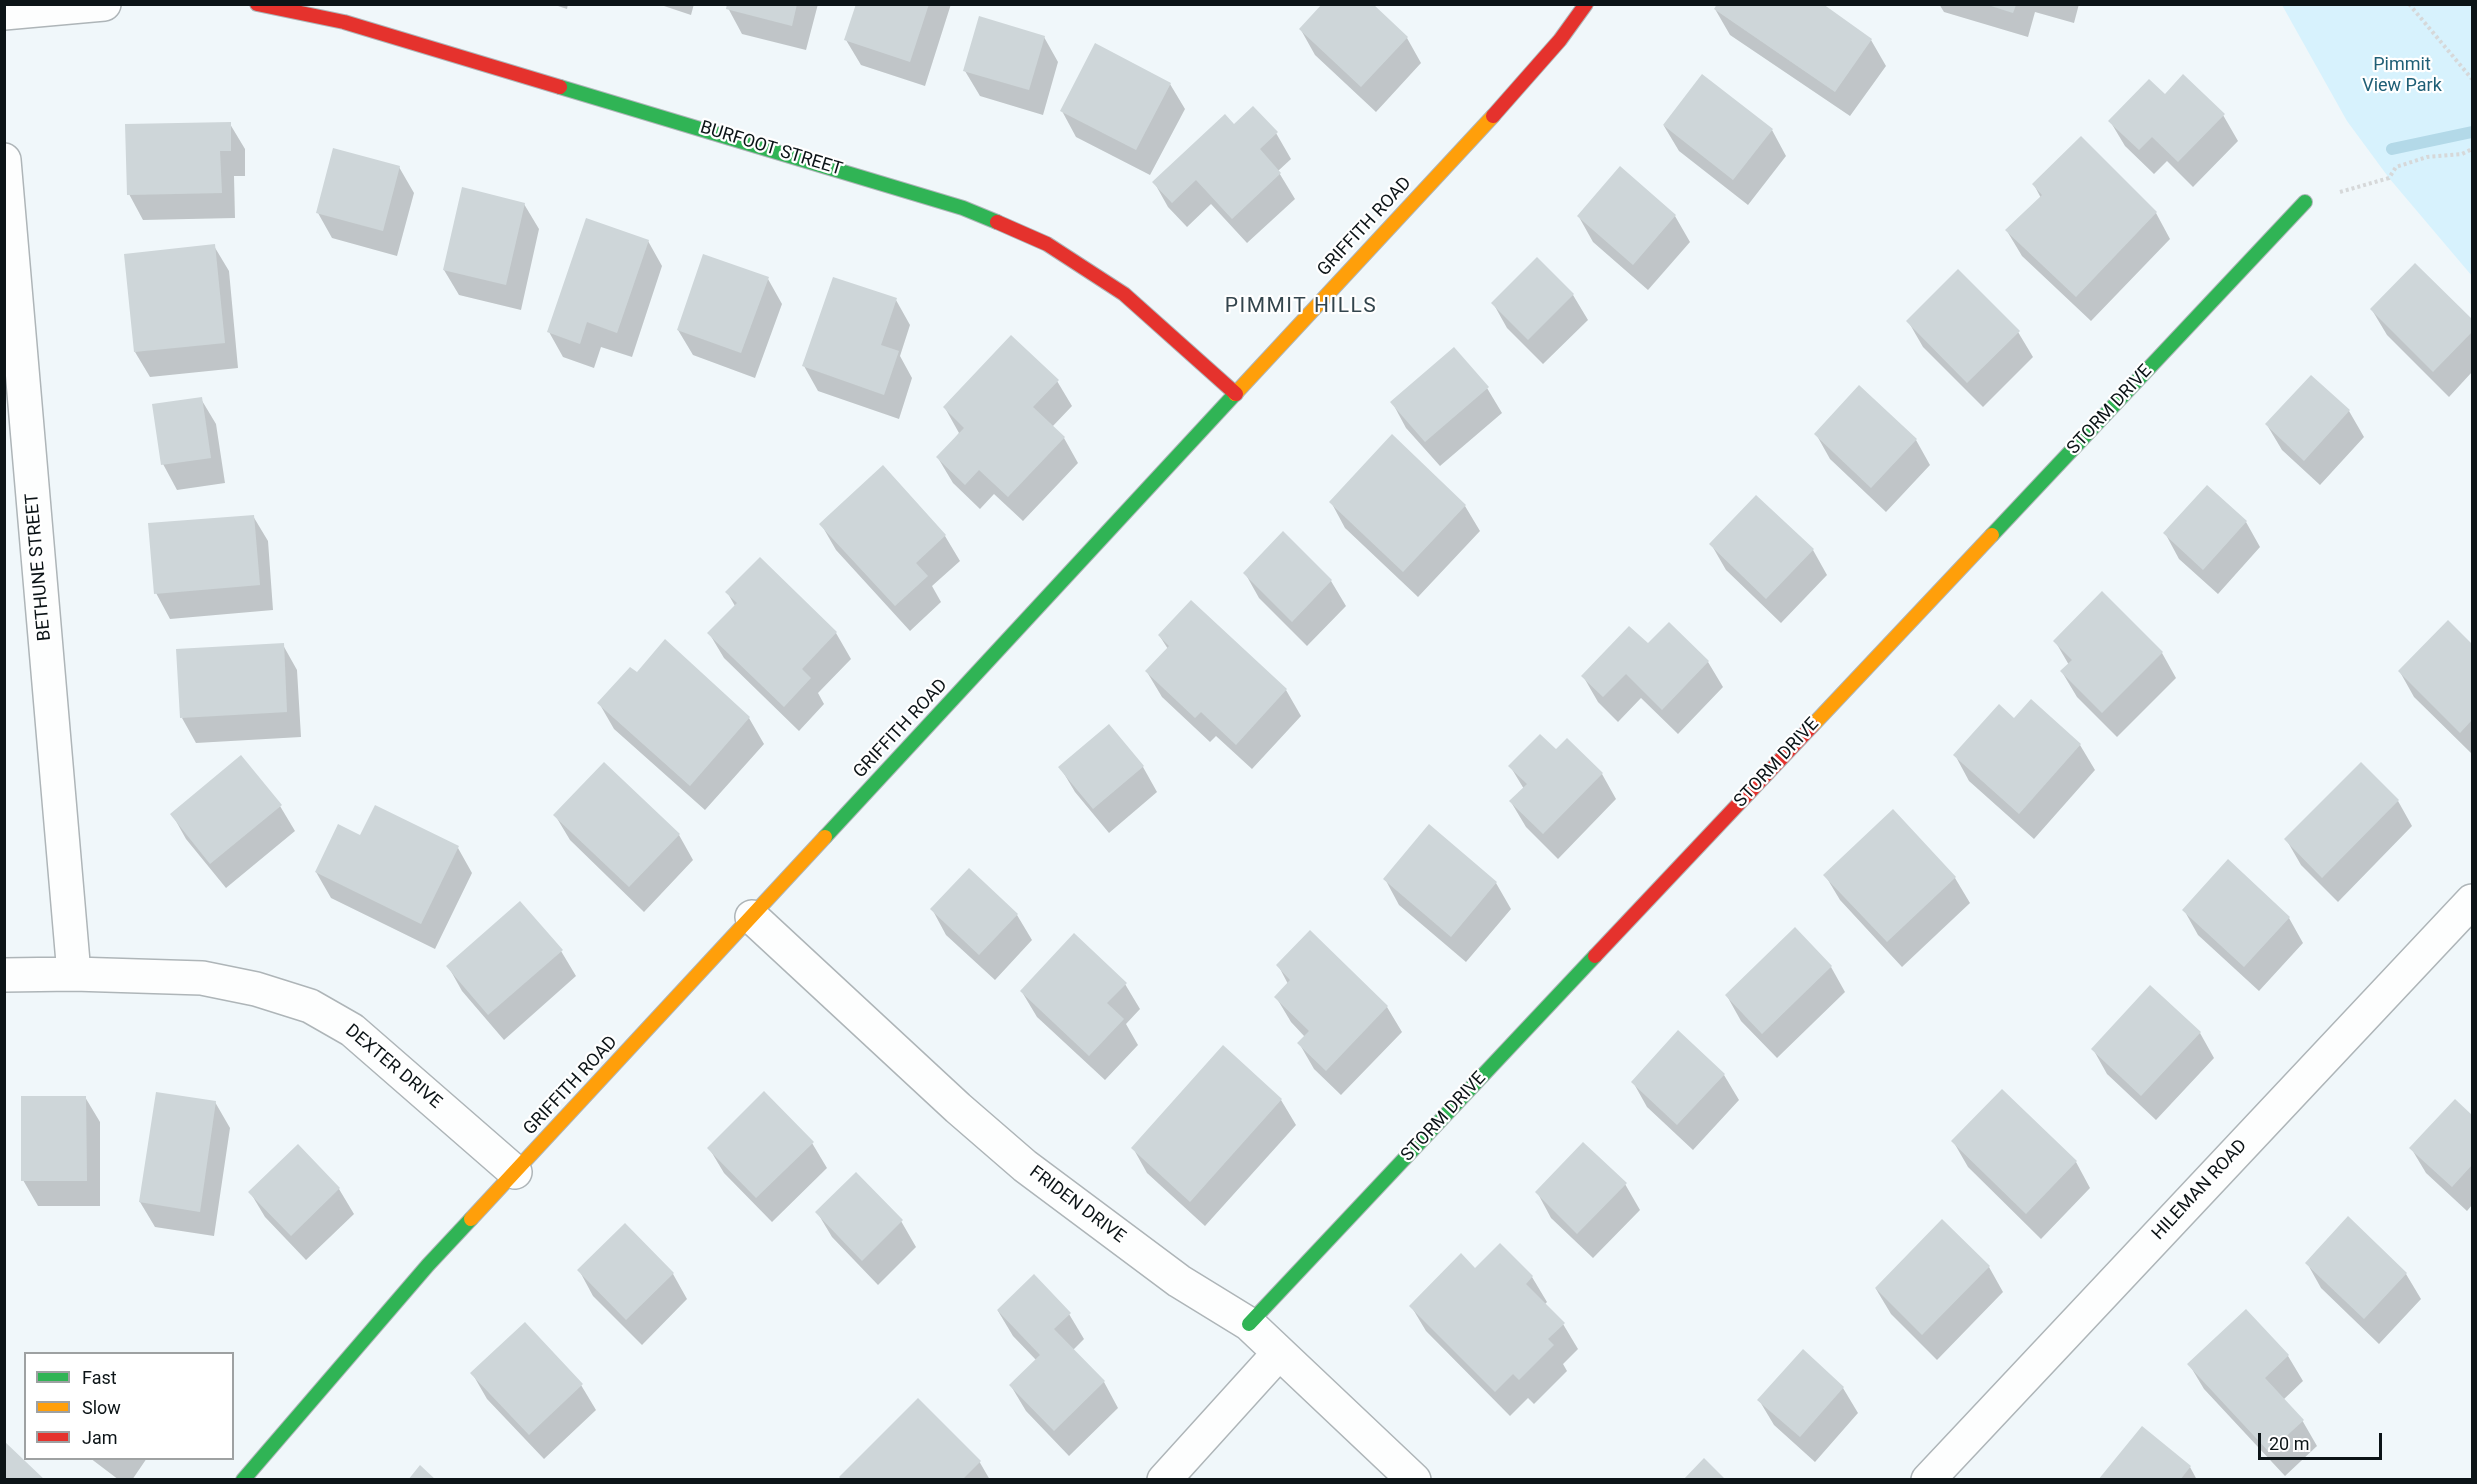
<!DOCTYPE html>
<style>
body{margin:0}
#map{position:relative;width:2477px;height:1484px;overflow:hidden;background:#f0f7fa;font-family:Roboto,sans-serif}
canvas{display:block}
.frame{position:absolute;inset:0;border:6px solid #0c1417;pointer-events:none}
.legend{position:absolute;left:24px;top:1352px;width:210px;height:108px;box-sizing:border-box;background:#fff;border:2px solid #9ea1a2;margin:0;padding:8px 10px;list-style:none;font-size:18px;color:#0c1417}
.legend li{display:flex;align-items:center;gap:12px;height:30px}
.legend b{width:30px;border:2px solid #9ea1a2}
.scale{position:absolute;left:2258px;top:1433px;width:124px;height:27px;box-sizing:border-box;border:3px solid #0c1417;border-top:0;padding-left:8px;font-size:18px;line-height:21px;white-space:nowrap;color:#0c1417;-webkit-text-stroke:4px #fff;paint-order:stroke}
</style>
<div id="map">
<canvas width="2477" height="1484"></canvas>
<div class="frame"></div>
<ul class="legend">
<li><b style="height:8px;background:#30b455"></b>Fast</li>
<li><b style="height:8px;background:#ff9f0a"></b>Slow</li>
<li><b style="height:8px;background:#e5322d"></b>Jam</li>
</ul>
<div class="scale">20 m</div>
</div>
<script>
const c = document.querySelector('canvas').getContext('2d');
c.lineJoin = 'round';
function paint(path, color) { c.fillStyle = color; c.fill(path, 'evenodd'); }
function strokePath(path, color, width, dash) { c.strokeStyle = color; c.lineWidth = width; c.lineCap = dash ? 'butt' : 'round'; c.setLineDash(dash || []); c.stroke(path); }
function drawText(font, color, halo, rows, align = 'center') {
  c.font = font + ' Roboto,sans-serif'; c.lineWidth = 4.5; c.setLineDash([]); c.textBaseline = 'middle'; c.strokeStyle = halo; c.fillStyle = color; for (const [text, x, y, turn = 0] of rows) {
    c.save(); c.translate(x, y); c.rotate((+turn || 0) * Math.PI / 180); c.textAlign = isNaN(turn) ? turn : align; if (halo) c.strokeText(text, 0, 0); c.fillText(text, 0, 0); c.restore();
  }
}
paint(new Path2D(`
 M2282 5H2472V276L2389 178 2347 121Z`), '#d7f2fd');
paint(new Path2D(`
 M552 4H568L567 9Z
 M658 4H694L691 15Z
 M729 4H818L806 50 742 34 728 8Z
 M857 4H951L925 86 861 65 846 40Z
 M1939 4H2079L2074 23 2035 12 2028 37 1944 12Z
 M1715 9 1871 40 1886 66 1850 116 1730 35Z
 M1301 30 1407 38 1421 63 1376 112 1315 55Z
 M1044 37 1058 62 1043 115 980 96 965 71Z
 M1170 84 1185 109 1150 175 1076 137 1062 111Z
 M2165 96 2223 115 2238 141 2193 187 2167 161 2154 174 2125 146 2110 121Z
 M230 124 245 149V176H234L235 218 143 220 129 194Z
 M1664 126 1772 130 1786 156 1748 205 1679 151Z
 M1276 133 1291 159 1278 171 1295 199 1247 243 1211 204 1187 227 1168 207 1154 182Z
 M399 167 414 193 397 256 332 238 318 213Z
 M1620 169 1675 216 1690 242 1648 290 1593 242 1579 217Z
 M2034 185 2156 213 2170 239 2091 321 2022 256 2007 231 2041 198Z
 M524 204 539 229 521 310 459 295 444 270Z
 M648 241 662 266 632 357 601 347 594 368 563 357 549 332Z
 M214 246 229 271 238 368 150 377 135 352Z
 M2415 265 2472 321V372L2449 397 2387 335 2372 310Z
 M768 279 782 304 755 378 693 355 678 330Z
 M1573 295 1588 320 1543 364 1507 328 1493 303Z
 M896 300 910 325 900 356 912 378 899 419 818 391 804 366Z
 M1908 321 2018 332 2033 357 1983 407 1923 347Z
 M2311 377 2349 411 2364 437 2320 485 2282 450 2267 425Z
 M1057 381 1072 406 1052 427 1064 438 1078 463 1023 521 994 494 980 509 953 483 938 458 959 433 945 408Z
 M1487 388 1502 413 1440 466 1406 428 1392 402Z
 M201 399 216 424 225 483 177 490 163 464Z
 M1816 434 1916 440 1930 465 1886 512 1830 459Z
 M1331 502 1465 506 1480 531 1418 597 1345 528Z
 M253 516 268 541 273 610 170 619 156 593Z
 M2246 522 2260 547 2218 594 2179 559 2165 533Z
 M821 524 945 536 960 561 932 586 941 602 910 631 836 550Z
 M1283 534 1331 581 1346 606 1307 646 1259 598 1245 573Z
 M1711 544 1813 550 1827 575 1781 623 1726 570Z
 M760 559 836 633 851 659 818 693 824 704 799 731 724 658 709 633 735 606 727 592Z
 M1191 602 1286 690 1301 716 1252 769 1216 736 1210 742 1162 697 1147 672 1168 649 1159 635Z
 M2448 622 2472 646V754L2414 697 2400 672Z
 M1669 624 1708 662 1723 687 1678 734 1641 698 1618 722 1598 702 1583 676 1648 645Z
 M2055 641 2162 653 2176 678 2117 737 2077 697 2062 672 2069 665Z
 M666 642 749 718 764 744 705 810 614 729 599 703 637 675Z
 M283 645 297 670 301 737 196 743 182 718Z
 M2031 701 2080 745 2095 770 2034 839 1969 781 1955 755 2014 720Z
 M1109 726 1143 767 1157 792 1109 833 1075 792 1060 767Z
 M1556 751 1602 774 1616 799 1558 859 1526 827 1511 802 1524 789 1510 766Z
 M2398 801 2412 826 2338 902 2301 865 2286 839Z
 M280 806 295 831 226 888 186 839 172 814Z
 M1893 812 1955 878 1970 903 1902 967 1840 900 1825 875Z
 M555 815 679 835 693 860 644 912 570 840Z
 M1429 826 1496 883 1511 909 1466 962 1399 905 1385 879Z
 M361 837 458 848 472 873 435 949 331 898 316 872Z
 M932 909 1017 915 1032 940 995 980 946 935Z
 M2184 910 2289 918 2303 943 2259 991 2198 935Z
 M561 951 576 976 504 1040 462 991 448 966Z
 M1278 965 1387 1007 1402 1032 1341 1095 1314 1069 1299 1043 1305 1037 1291 1022 1276 997 1288 984Z
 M1831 967 1845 992 1777 1058 1741 1021 1727 996Z
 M1125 984 1140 1009 1126 1024 1138 1045 1105 1080 1037 1017 1022 992Z
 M2200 1033 2214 1058 2156 1120 2107 1074 2093 1049Z
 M1223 1047 1281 1100 1296 1125 1205 1226 1147 1173 1133 1148Z
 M1724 1075 1739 1100 1693 1150 1647 1107 1633 1082Z
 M85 1097 100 1122V1206H38L23 1180Z
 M2455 1101 2472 1117V1205L2467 1211 2426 1173 2411 1148Z
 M215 1102 230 1128 214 1236 155 1227 140 1202Z
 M1953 1141 2076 1162 2090 1188 2041 1239 1968 1167Z
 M812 1143 827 1168 772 1222 724 1173 709 1148Z
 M1625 1184 1640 1210 1593 1258 1551 1218 1537 1192Z
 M339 1189 354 1214 306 1260 265 1217 250 1192Z
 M817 1212 901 1221 916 1247 878 1285 832 1237Z
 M1500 1245 1532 1277 1547 1302 1544 1305 1563 1324 1578 1349 1563 1364 1567 1371 1534 1404 1528 1398 1510 1416 1426 1331 1411 1306 1475 1270Z
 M2307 1263 2406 1274 2421 1299 2379 1344 2321 1288Z
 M1989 1267 2003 1292 1937 1360 1891 1314 1876 1289Z
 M579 1270 673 1274 687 1299 642 1345 593 1296Z
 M998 1311 1069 1314 1084 1339 1073 1350 1104 1382 1118 1408 1069 1456 1026 1411 1011 1386 1037 1361 1013 1336Z
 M2246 1311 2288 1356 2303 1381 2283 1400 2302 1420 2317 1446 2285 1476 2204 1389 2189 1364Z
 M1803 1351 1843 1388 1858 1413 1815 1462 1774 1425 1759 1400Z
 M472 1373 581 1385 596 1410 544 1459 487 1399Z
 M90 1458H147L132 1480H119Z
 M979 1461 990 1480H843Z
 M2190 1467 2197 1480H2100Z`), '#0003');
strokePath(new Path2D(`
 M2392 149 2472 132`), '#b3d9e8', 12);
paint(new Path2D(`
 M727 4H797L792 26 726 9Z
 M856 4H929L910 62 844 40Z
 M1322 4H1373L1408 37 1361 87 1299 29Z
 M1717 4H1823L1872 39 1835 92 1714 9Z
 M1988 5H2016L2013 13Z
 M979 16 1045 36 1029 90 963 71Z
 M1095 43 1171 83 1136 150 1060 111Z
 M1702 74 1773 129 1733 180 1663 125Z
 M2183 74 2225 114 2178 162 2152 137 2139 150 2108 121 2149 79 2165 94Z
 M1253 106 1278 132 1260 149 1281 173 1232 219 1196 180 1172 203 1152 182 1225 114 1234 124Z
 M231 122V151H220L222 193 127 195 125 124Z
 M2081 136 2157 212 2076 297 2005 230 2042 195 2032 184Z
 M333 148 400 166 383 231 316 213Z
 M1620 166 1676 215 1633 265 1577 216Z
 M462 187 525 203 506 285 443 270Z
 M586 218 649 240 617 333 587 322 580 344 547 332Z
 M215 244 225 343 134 352 124 254Z
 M703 254 769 277 741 353 677 330Z
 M1537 257 1574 294 1528 340 1491 303Z
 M2415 263 2472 319V332L2433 372 2370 309Z
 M1958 269 2020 331 1967 383 1906 321Z
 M833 277 897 298 881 345 899 351 884 395 802 366Z
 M1011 335 1059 380 1033 407 1065 437 1008 497 979 470 965 485 936 457 964 428 943 407Z
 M1454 347 1489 387 1425 442 1390 402Z
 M2311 375 2350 410 2304 461 2265 424Z
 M1859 385 1917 439 1871 488 1814 434Z
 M202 397 211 458 161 465 152 404Z
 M1392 434 1466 505 1403 572 1329 502Z
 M883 465 946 535 916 563 928 576 895 606 819 524Z
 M2207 485 2247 521 2203 570 2163 533Z
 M1756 495 1814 549 1766 599 1709 544Z
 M254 515 260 585 154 594 148 523Z
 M1283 531 1332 580 1292 622 1243 573Z
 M760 557 837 632 802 669 811 678 784 707 707 633 737 603 725 592Z
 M2102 591 2163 652 2102 713 2060 671 2072 660 2053 641Z
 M1191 600 1287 689 1236 745 1201 712 1195 718 1145 671 1169 646 1158 635Z
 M2448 620 2472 644V720L2460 733 2398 671Z
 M1669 622 1709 661 1662 710 1626 674 1603 697 1581 676 1629 626 1648 643Z
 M665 639 750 717 690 786 597 703 630 667 637 672Z
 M284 643 287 712 180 718 176 649Z
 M2031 699 2081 744 2019 814 1953 755 1999 704 2014 718Z
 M1109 724 1144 766 1093 809 1058 767Z
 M1540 734 1556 749 1567 738 1603 773 1543 834 1509 801 1527 784 1508 766Z
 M241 755 282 805 210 864 170 814Z
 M604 762 680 834 629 887 553 815Z
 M2361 762 2399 800 2322 878 2284 839Z
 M375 805 459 846 421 924 315 872 338 824 360 835Z
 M1893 809 1956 877 1887 942 1823 875Z
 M1429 824 1497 882 1451 937 1383 879Z
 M2228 859 2290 917 2244 967 2182 910Z
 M969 868 1018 914 979 955 930 909Z
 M520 901 563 950 488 1015 446 966Z
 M1795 927 1832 966 1762 1034 1725 995Z
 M1310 930 1388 1006 1326 1071 1297 1043 1309 1031 1274 997 1290 980 1276 965Z
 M1074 933 1127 983 1107 1003 1124 1019 1089 1056 1020 991Z
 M2150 985 2201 1032 2141 1096 2091 1049Z
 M1678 1030 1725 1074 1677 1125 1631 1082Z
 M1223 1045 1282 1099 1190 1202 1131 1148Z
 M2002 1089 2077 1161 2026 1214 1951 1141Z
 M764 1091 814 1142 756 1198 707 1148Z
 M156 1092 216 1101 200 1212 139 1202Z
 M21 1096H86L87 1181H21Z
 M2455 1099 2472 1115V1165L2452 1187 2409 1148Z
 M1583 1142 1627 1183 1577 1234 1535 1192Z
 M298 1144 340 1188 291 1236 248 1192Z
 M856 1172 903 1220 862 1261 815 1212Z
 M2348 1216 2407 1273 2364 1319 2305 1263Z
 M1942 1219 1990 1266 1922 1335 1875 1288Z
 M625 1223 674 1273 626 1320 577 1270Z
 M1500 1243 1533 1276 1526 1284 1565 1323 1548 1339 1554 1345 1519 1380 1513 1374 1495 1392 1409 1306 1461 1253 1475 1268Z
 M1034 1274 1071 1313 1054 1329 1105 1381 1054 1431 1009 1385 1040 1355 997 1310Z
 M2246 1309 2289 1355 2265 1378 2304 1420 2269 1452 2187 1364Z
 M525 1322 583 1384 529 1435 470 1373Z
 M1803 1349 1844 1387 1800 1437 1757 1400Z
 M918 1398 981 1461 962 1480H842L839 1477Z
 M2142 1426 2191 1466 2180 1480H2098Z
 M4 1441 45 1480H4Z
 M1704 1458 1726 1480H1683Z
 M420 1465 436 1480H408Z`), '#ced6d9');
const street = new Path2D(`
 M4 13 104 4
 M4 160 74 974
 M752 917 958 1108 1025 1166 1179 1281 1249 1324 1414 1480
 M4 975 74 974 202 978 256 989 310 1006 352 1030 515 1172
 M1164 1480 1279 1353
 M1928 1480 2472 901`);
const fast = new Path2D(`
 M560 87 963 208 997 222
 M1992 535 2305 202
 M825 837 1235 394
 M1249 1324 1595 956
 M243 1480 428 1265 471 1219`);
const slow = new Path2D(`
 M1235 394 1493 116
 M1812 726 1992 535
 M471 1219 825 837`);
const jam = new Path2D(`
 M257 4 344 22 560 87
 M1493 116 1560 40 1586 4
 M997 222 1047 244 1124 294 1236 394
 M1595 956 1812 726`);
strokePath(street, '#aeb5b8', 36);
strokePath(fast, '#aeb5b8', 16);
strokePath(slow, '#aeb5b8', 16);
strokePath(jam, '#aeb5b8', 16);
strokePath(new Path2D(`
 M2409 4 2472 79
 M2340 192 2389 178 2396 167 2427 157 2462 154 2472 149`), '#d6d8d9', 4, [3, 3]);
strokePath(street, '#fdfefe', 33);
strokePath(fast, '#30b455', 14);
strokePath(slow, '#ff9f0a', 14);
strokePath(jam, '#e5322d', 14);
drawText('18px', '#1f5f76', '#fff', [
 ["Pimmit",2402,65],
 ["View Park",2402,86]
]);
drawText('18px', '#0c1417', '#fff', [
 ["BURFOOT STREET",771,149,17],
 ["GRIFFITH ROAD",1365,227,-47],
 ["STORM DRIVE",2110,410,-47],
 ["BETHUNE STREET",39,567,-95],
 ["GRIFFITH ROAD",901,729,-47],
 ["STORM DRIVE",1777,763,-47],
 ["DEXTER DRIVE",393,1067,40],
 ["GRIFFITH ROAD",571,1086,-47],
 ["STORM DRIVE",1444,1117,-47],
 ["HILEMAN ROAD",2200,1190,-47],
 ["FRIDEN DRIVE",1077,1205,37]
]);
c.letterSpacing = '1.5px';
drawText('21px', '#33454d', '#fff', [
 ["PIMMIT HILLS",1301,307]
]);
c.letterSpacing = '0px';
</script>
